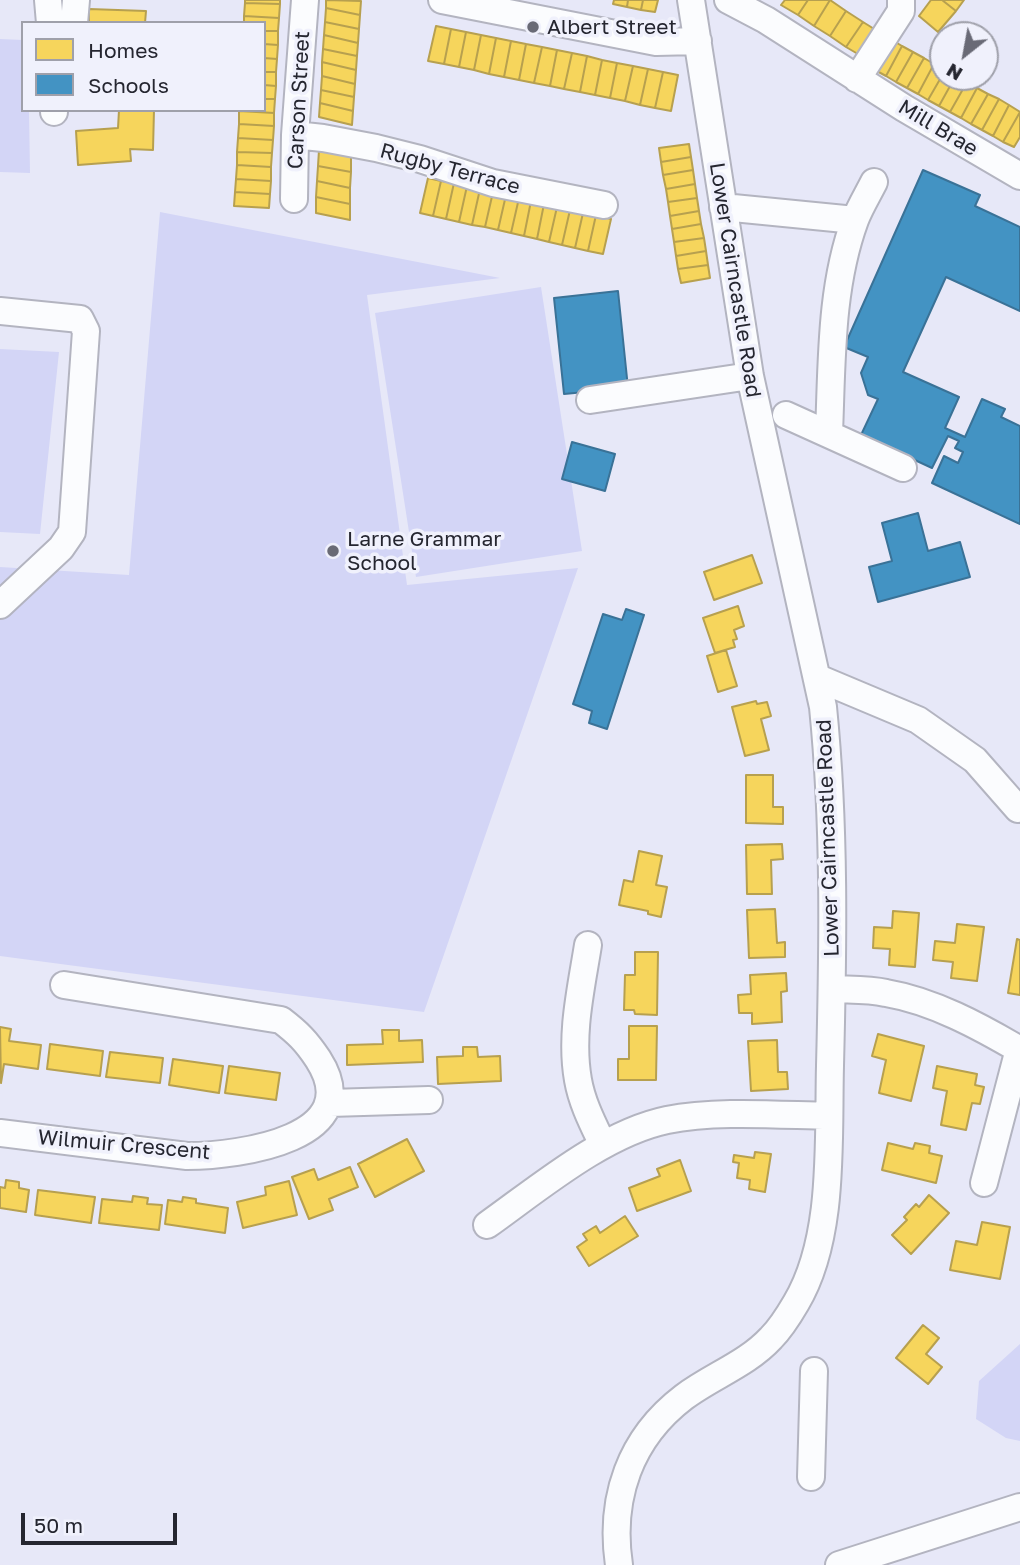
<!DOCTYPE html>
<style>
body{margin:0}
#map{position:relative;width:1020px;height:1565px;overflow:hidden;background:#e7e8f8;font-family:"Golos Text",sans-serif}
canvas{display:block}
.legend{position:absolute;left:21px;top:21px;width:245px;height:91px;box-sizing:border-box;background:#f0f1fc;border:2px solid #9fa0aa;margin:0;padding:9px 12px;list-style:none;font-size:21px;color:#252630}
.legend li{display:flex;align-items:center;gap:14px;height:35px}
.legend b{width:35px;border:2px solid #9fa0aa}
.north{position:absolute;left:929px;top:21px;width:70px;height:70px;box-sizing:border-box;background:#f0f1fc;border:2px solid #9fa0aa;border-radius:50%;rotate:211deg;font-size:19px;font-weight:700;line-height:28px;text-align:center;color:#252630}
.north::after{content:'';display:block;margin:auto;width:24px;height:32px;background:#696a76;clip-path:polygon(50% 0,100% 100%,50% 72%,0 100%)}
.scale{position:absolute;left:21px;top:1513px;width:156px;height:32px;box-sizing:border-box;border:4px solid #252630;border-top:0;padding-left:9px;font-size:21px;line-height:24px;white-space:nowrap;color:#252630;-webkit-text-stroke:5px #f0f1fc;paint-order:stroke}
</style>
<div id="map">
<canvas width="1020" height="1565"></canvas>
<ul class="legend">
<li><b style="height:19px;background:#f6d55c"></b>Homes</li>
<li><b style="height:19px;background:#4393c3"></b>Schools</li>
</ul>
<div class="north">N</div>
<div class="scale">50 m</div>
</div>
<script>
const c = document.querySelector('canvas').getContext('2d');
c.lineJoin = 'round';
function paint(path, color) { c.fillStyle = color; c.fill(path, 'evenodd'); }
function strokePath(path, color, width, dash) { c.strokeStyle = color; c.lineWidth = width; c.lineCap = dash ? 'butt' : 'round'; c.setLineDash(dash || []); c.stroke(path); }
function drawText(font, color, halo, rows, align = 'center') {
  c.font = font + ' "Golos Text",sans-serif'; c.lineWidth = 7; c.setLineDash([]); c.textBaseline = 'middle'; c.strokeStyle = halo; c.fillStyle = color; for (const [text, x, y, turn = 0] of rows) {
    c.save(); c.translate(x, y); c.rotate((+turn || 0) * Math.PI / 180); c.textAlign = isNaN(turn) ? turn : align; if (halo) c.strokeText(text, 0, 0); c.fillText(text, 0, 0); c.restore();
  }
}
paint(new Path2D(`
 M0 39 23 40V110H29L30 173 0 172Z
 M160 212 500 278 367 295 407 585 578 568 424 1012 0 956V567L129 575Z
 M541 287 582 551 416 577 375 313Z
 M0 349 59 352 40 534 0 532Z
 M1020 1344V1441L1006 1438 976 1419 979 1381Z`), '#d3d5f6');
const homes = new Path2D(`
 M245 0H280V4L245 3Z
 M326 0 361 1 360 15 326 8Z
 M614 0H628L627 7 613 4Z
 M628 0H643L641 10 627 7Z
 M643 0H658L655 12 641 10Z
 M785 0H808L798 15 781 5Z
 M808 0H830L814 26 798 15Z
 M830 0 846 11 830 36 814 26Z
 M931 0H942L956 11 938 32 919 16Z
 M942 0H964L956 11Z
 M245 3 280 4 279 18 244 16Z
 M326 8 360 15 359 29 325 22Z
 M89 9 146 11 145 23H89Z
 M846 11 863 22 846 47 830 36Z
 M244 16 279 18 278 31H264V23H244Z
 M325 22 359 29 358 43 324 35Z
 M863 22 879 32 863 57 846 47Z
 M436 26 451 29 444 64 428 61Z
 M451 29 466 32 459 67 444 64Z
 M264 31H278V45L264 44Z
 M466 32 481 35 474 70 459 67Z
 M324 35 358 43 357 56 323 49Z
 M481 35 496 38 489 74 474 70Z
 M496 38 511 41 504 77 489 74Z
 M892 40 902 46 886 76 875 70Z
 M511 41 526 44 519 80 504 77Z
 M264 44 278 45 277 59 264 58Z
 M526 44 542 47 534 83 519 80Z
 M902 46 913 52 896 82 886 76Z
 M542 47 557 50 550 86 534 83Z
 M323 49 357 56 356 70 322 62Z
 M557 50 572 53 564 89 550 86Z
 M913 52 924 58 907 88 896 82Z
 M572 53 587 56 580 92 564 89Z
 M587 56 602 60 595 95 580 92Z
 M264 58 277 59 276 72H264Z
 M924 58 934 64 918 94 907 88Z
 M602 60 617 63 610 98 595 95Z
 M322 62 356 70 355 84 322 76Z
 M617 63 633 66 625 101 610 98Z
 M934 64 943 69V74L928 100 918 94Z
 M633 66 648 69 640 105 625 101Z
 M648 69 663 72 655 108 640 105Z
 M264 72H276V86L264 85Z
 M663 72 678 75 671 111 655 108Z
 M943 74V77H955L939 106 928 100Z
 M322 76 355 84 354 97 321 90Z
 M955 77 967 82 950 112 939 106Z
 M967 82 977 88 961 118 950 112Z
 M264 85 276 86 275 99H264Z
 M977 88 988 94 971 124 961 118Z
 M321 90 354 97 353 111 320 103Z
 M988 94 999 99 982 130 971 124Z
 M264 99H275L274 113 239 111 264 110Z
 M999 99 1009 105 993 136 982 130Z
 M320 103 353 111 352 125 319 117Z
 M1009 105 1020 112 1003 142 993 136Z
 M119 110H154L153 150 130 149 131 161 78 165 76 131 118 128Z
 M239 111 274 113V126L239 124Z
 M1020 112V137L1014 147 1003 142Z
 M239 124 274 126 273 140 238 138Z
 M238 138 273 140 272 153 237 152Z
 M689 144 691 157 661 162 659 148Z
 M319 150 351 156V172L318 166Z
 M237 152 272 153 271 167 237 165Z
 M691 157 693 170 663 175 661 162Z
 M237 165 271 167V181L236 179Z
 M318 166 351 172 350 188 317 181Z
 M693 170 695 184 666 189 663 175Z
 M428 178 441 181 433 216 420 213Z
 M236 179 271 181 270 194 235 192Z
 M317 181 350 188V204L316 197Z
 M441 181 454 183 446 219 433 216Z
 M454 183 467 186 459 222 446 219Z
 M695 184 697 198 668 202 666 189Z
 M467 186 480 189 472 225 459 222Z
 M480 189 493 192 485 227 472 225Z
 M235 192 270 194 269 208 234 206Z
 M493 192 506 195 498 230 485 227Z
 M506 195 519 198 511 233 498 230Z
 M316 197 350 204V220L316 213Z
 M519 198 531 201 524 236 511 233Z
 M697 198 699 211 670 216 668 202Z
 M531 201 544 204 537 239 524 236Z
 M544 204 557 207 549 242 537 239Z
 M557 207 570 210 562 245 549 242Z
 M570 210 583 213 575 248 562 245Z
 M699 211 701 224 672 229 670 216Z
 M583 213 596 215 588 251 575 248Z
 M596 215 611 219 603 254 588 251Z
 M701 224 704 238 674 242 672 229Z
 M704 238 706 251 676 256 674 242Z
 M706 251 708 265 678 269 676 256Z
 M708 265 710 278 681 283 678 269Z
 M752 555 762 583 714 600 704 572Z
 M738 606 744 626 734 630 737 639 733 640 735 647 715 653 703 618Z
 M726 650 737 686 718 692 707 656Z
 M756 701 757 704 767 702 771 716 761 719 769 750 745 756 732 707Z
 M746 775H773V807H783V824L746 823Z
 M782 844 783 859 771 860 772 894H747L746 845Z
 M639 851 662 856 656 885 667 887 661 917 648 914V911L619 905 624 880 633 882Z
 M775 909 777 943 785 942V957L749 958 747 910Z
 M893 911 919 913 915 967 889 965 890 949 873 948 874 927 892 928Z
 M957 924 984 927 977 981 951 978 953 962 933 960 935 941 955 943Z
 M1017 939 1020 940V995L1008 993Z
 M635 952H658L657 1015 635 1014 634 1010H624L625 975H635Z
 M786 973 787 991 781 992 782 1022 752 1024V1013H739L738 995 751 994 750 975Z
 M629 1026H657L656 1080H618V1059H629Z
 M0 1027 11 1029 9 1041 41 1045 38 1069 4 1064 1 1083Z
 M382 1030H399V1041L422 1040 423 1062 347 1065V1045L383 1044Z
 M878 1034 924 1046 911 1101 879 1093 886 1060 872 1056Z
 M777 1040 778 1072H787L788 1089 751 1091 748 1041Z
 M50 1044 103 1051 100 1076 47 1069Z
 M463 1047H477L478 1057 500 1056 501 1081 438 1084 437 1057 463 1056Z
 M110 1052 163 1058 160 1083 106 1077Z
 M173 1059 223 1066 219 1093 169 1085Z
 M229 1066 280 1073 276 1100 225 1093Z
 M937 1066 977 1074 975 1085 984 1087 980 1104 972 1103 966 1130 941 1125 947 1091 933 1088Z
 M407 1139 424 1171 375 1197 358 1164Z
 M888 1143 913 1149 915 1143 930 1146 929 1153 942 1156 936 1183 882 1170Z
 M755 1152 771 1154 765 1192 749 1189 750 1180 737 1178 739 1163 733 1162 734 1155 754 1158Z
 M680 1160 691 1191 637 1211 629 1188 660 1176 657 1169Z
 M350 1167 358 1187 329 1199 333 1210 309 1219 292 1177 314 1169 318 1180Z
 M6 1180 19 1182V1188L29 1190 26 1212 0 1208V1187L5 1188Z
 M289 1181 297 1215 243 1228 237 1202 266 1195 265 1187Z
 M38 1190 95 1197 91 1223 35 1215Z
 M929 1195 949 1213 911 1254 892 1235 907 1220 904 1217 916 1204 919 1207Z
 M133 1196 148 1198 147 1204 162 1205 159 1230 99 1223 102 1199 132 1202Z
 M183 1197 196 1199V1203L228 1208 225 1233 165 1224 168 1200 182 1202Z
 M625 1216 638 1236 589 1266 577 1247 587 1240 583 1234 596 1226 600 1233Z
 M982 1222 1010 1227 1000 1279 950 1270 956 1241 977 1245Z
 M923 1325 939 1338 926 1354 942 1367 928 1384 896 1358Z`);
paint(homes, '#f6d55c');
strokePath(homes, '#b7a04f', 2);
const schools = new Path2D(`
 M923 170 980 195 975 206 1020 227V311L946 277 903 372 959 397 945 428 965 437 982 399 1005 409 1001 417 1020 426V524L932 483 944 456 958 463 963 452 955 448 959 441 948 436 932 468 861 435 878 399 868 395 861 373 868 357 844 347Z
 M618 291 628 388 564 394 554 298Z
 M572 442 615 454 605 491 562 479Z
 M918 513 928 551 960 542 970 577 878 602 869 567 892 561 882 523Z
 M626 609 644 615 607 729 589 723 592 711 573 704 603 614 622 620Z`);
paint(schools, '#4393c3');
strokePath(schools, '#3a7297', 2);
const minor = new Path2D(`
 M48 0 50 23
 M442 0 656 42 698 41
 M728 0 766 20 904 108 1020 176
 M74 23 76 0
 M857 79 901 11V0
 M54 110V112
 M295 135 323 138 376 148 420 159 493 183 604 205
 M294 199 295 135 305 0
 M723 207 855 220
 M0 311 80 319 86 331 72 532 61 548 0 605
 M590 400 750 376
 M786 415 903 468
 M829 433C832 363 830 288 855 220 860 207 868 194 874 182
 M818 678 918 720 975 760 1018 809
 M588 945C581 989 570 1035 578 1080 582 1103 593 1124 603 1145
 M832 989C850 990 868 989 886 993 933 1001 979 1026 1020 1050
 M330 1103 429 1100
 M0 1133 187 1156C240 1156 369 1138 318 1059 306 1041 298 1033 281 1020L64 985
 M984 1183 1019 1049
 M487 1225C539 1188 604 1133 667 1120 716 1110 778 1115 829 1116
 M811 1477 814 1371
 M619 1565C609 1498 630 1438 684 1397 712 1376 747 1364 771 1338 781 1328 789 1315 796 1303 835 1238 828 1140 830 1066 833 946 835 826 823 707L750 376 691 0
 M839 1565 1020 1507`);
strokePath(minor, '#b3b4c0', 30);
strokePath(minor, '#fbfcfe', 26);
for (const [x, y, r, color] of [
 [533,27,7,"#696a76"],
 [333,551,7,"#696a76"]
]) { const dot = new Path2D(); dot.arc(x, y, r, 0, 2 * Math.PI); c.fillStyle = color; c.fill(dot); strokePath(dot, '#f0f1fc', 2.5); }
drawText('21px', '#252630', '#f0f1fc', [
 ["Albert Street",547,27],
 ["Larne Grammar",347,539],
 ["School",347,563]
], 'left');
drawText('21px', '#252630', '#f0f1fc', [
 ["Carson Street",299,100,-87],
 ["Mill Brae",938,128,31],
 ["Rugby Terrace",450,169,15],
 ["Lower Cairncastle Road",735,280,81],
 ["Lower Cairncastle Road",828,838,-92],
 ["Wilmuir Crescent",124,1145,5]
]);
</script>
